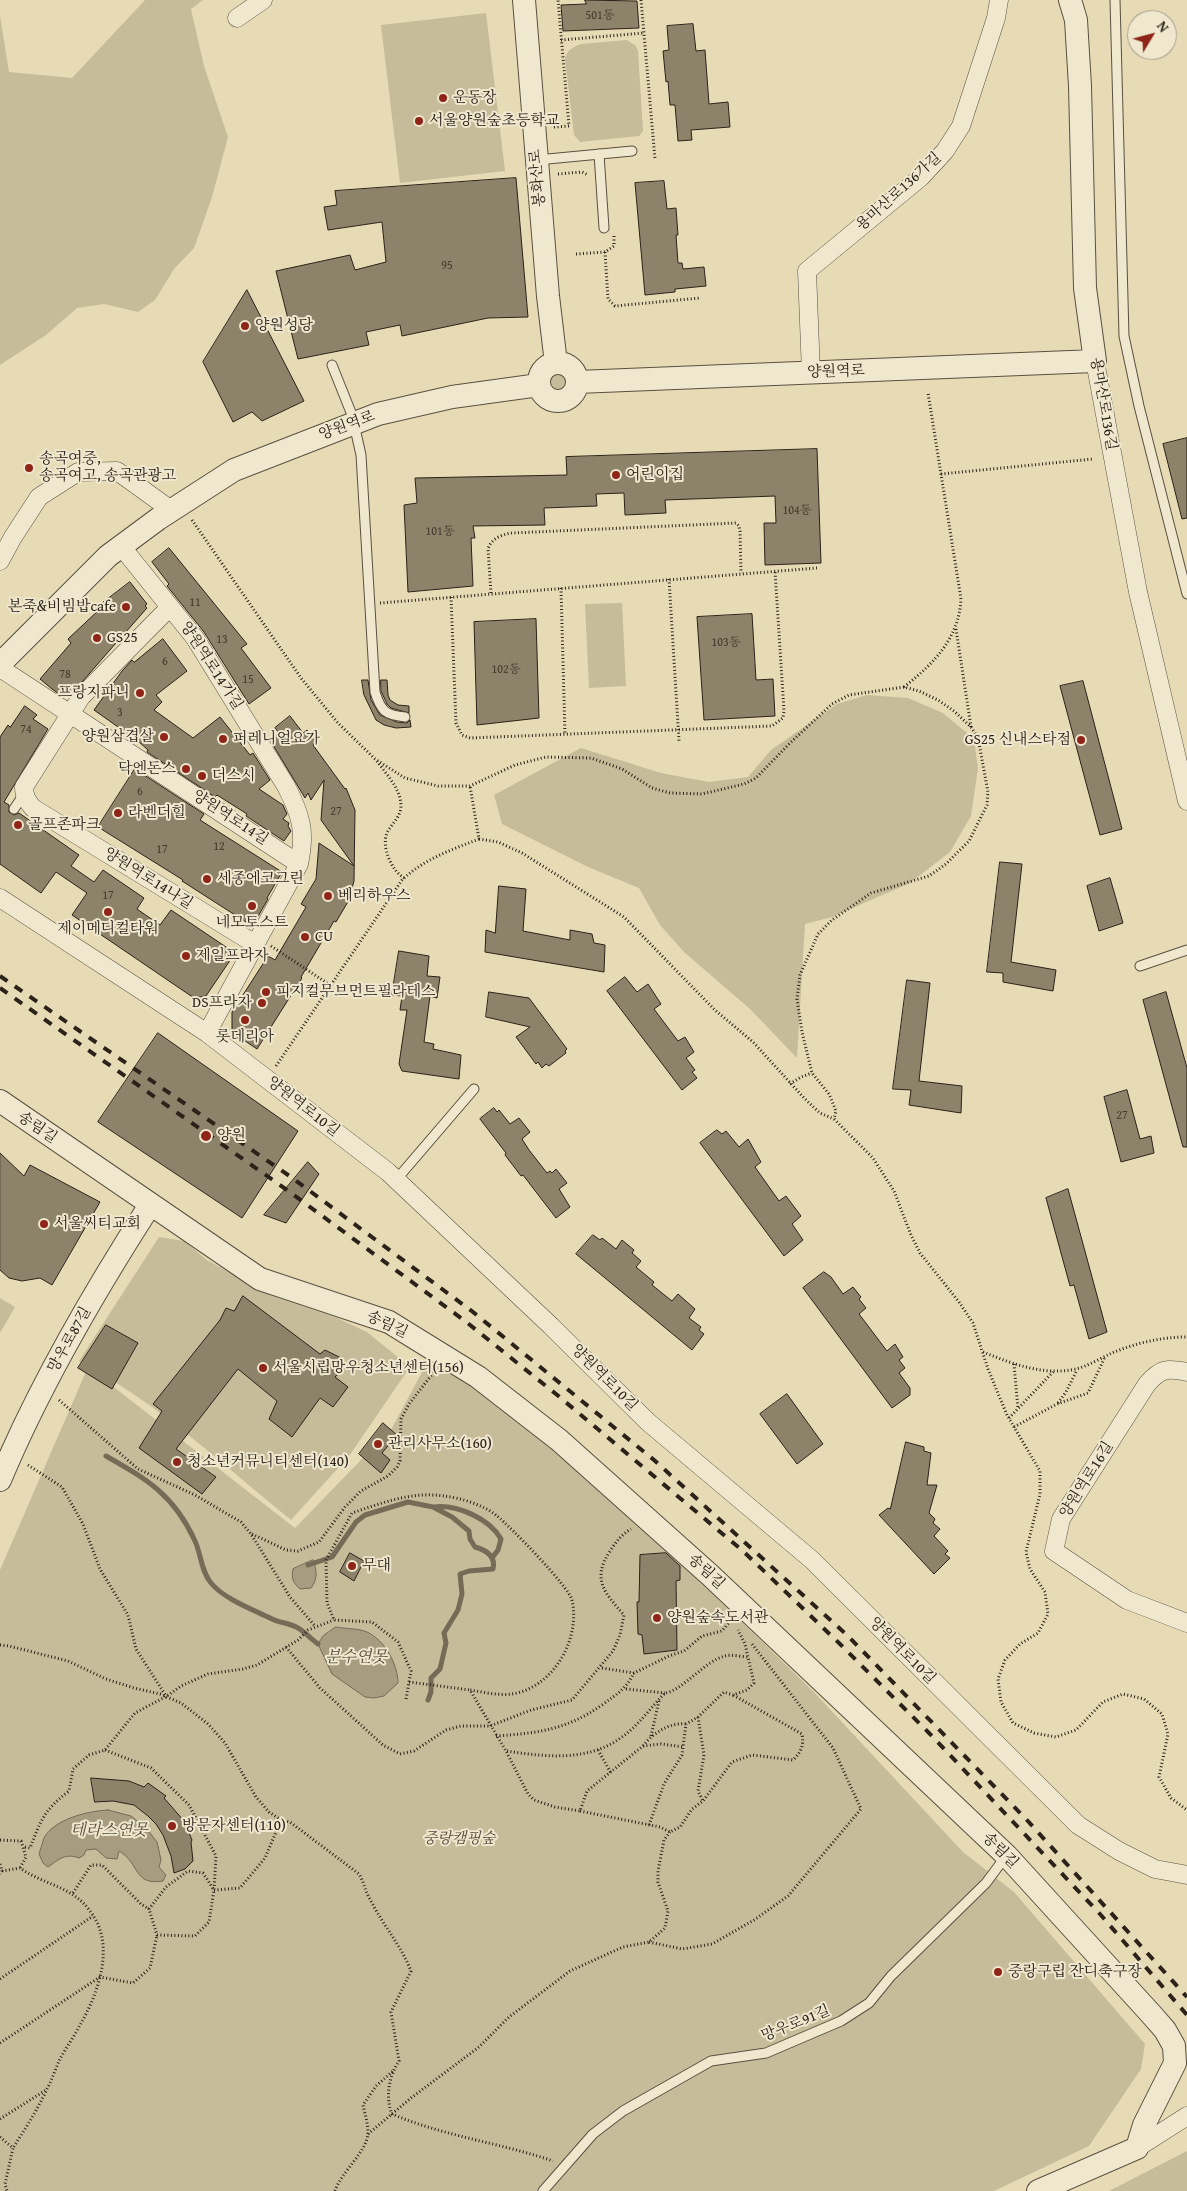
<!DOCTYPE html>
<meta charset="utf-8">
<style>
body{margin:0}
#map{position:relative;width:1187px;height:2191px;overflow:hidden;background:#e7dbb5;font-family:"Gentium Book Plus",serif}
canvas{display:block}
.north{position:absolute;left:1127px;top:10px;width:50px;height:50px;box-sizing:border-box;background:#efe8cf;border:1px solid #a19986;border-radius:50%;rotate:53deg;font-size:14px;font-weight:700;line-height:20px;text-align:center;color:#2b2219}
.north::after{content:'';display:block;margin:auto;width:18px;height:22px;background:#8f2418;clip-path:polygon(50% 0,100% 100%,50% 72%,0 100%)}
</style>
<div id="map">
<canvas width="1187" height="2191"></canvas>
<div class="north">N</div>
</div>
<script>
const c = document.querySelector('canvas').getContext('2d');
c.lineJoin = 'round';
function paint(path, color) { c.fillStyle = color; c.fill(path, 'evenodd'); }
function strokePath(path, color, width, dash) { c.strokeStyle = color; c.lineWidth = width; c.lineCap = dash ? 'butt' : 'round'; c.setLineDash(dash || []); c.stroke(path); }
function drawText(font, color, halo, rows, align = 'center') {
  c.font = font + ' "Gentium Book Plus","Noto Serif KR",serif'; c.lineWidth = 4; c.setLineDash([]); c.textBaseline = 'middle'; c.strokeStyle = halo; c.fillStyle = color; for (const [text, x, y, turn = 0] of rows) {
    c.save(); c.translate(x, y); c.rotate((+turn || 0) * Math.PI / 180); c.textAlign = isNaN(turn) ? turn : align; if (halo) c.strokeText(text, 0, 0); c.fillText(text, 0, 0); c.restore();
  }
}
paint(new Path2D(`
 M145 0H203L191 9 204 66 228 137 212 197 194 248 174 269 155 300 138 312 104 304 77 308 46 335 0 365V16L9 72 72 78Z
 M486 13 505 171 400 183 381 25Z
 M627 40 636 46 638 51 643 131 639 136 580 142 574 135 565 59C567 50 573 47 581 44Z
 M546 382a12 12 0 1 1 24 0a12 12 0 1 1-24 0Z
 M622 603 626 686 589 688 585 604Z
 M867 695 908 698 943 713 974 739 978 768 971 816 950 852 910 883 832 917 805 924 797 1058 750 1009 684 952 660 925 639 888 588 867 502 824 494 795 581 748 661 773 709 782 748 777 771 750 837 704Z
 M159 1237 184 1241 207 1260 272 1296 337 1318 367 1332 410 1367 349 1456 291 1520C223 1465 157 1402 79 1361Z
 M0 1298 15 1307 0 1333Z
 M428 1361 472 1383 631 1515 813 1691 963 1852 1014 1892 1145 2044 1141 2069 1089 2146 994 2191H0V1570L88 1367 295 1528 392 1428Z
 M1187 2151V2191H1109Z`), '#c7bc9a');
const water = new Path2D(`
 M313 1560C317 1570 318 1579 311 1588L300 1589C293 1583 291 1578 293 1569Z
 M336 1627C345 1629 358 1628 367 1632 385 1640 398 1665 398 1683L384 1696 374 1698 365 1697 332 1674 318 1644 323 1636Z
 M108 1810 131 1816 147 1829 157 1842 161 1860 159 1867 166 1875 163 1881C133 1886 140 1863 119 1851L117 1859 106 1858 96 1849 86 1850 84 1855 79 1858C66 1853 59 1859 48 1867L43 1863 39 1854C41 1849 42 1843 44 1838 54 1819 88 1811 108 1810Z`);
paint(water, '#a79c80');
strokePath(water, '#756b57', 1);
strokePath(new Path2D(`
 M106 1456C148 1480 174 1495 195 1541 201 1554 201 1571 211 1583 224 1599 254 1610 272 1619 280 1623 290 1623 298 1628 305 1632 311 1639 318 1644
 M434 1507C457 1504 490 1519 501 1539L498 1550 492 1558
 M308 1565 332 1557 356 1522 365 1515 408 1502 433 1507 452 1517 469 1531 470 1539 475 1547C486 1550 496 1556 493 1569L469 1571 460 1574 462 1594 458 1610 444 1633 446 1643 440 1669 431 1678V1692L428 1700`), '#756b57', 5);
const building = new Path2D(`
 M585 0 637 1 639 28 563 31 561 5 586 4Z
 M693 24 696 51 705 50 709 104 728 102 730 127 691 130 692 140 678 141 675 105H670L668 81 666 82 663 51 669 50 667 26Z
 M516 178 528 317 488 318 402 336 400 325 366 332 369 345 298 359 276 271 350 255 355 270 386 262 382 222 328 230 324 207 337 205 335 191Z
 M664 181 667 209 676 208 678 235H676L678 263H682L683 269 704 267 706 286 675 289V292L645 295 635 183Z
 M247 290 304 401 262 421 252 412 233 422 203 362Z
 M1187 438V518L1182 519 1163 444Z
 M817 449 821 563 765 565 764 523H776L775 496 665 500 666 513 625 515 624 493 596 494 597 506 544 508 545 525 473 526 475 538H471L473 586 408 592 404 505 417 503 415 478 567 475 566 457Z
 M169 548 247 644 241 648 271 688 249 704 204 632 167 586 169 584 152 562Z
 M130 582 147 604 145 606 147 608 125 633 115 641 116 643 69 697 62 696 52 689 40 679 71 643 68 639 102 607 100 605Z
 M752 614 756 680 773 679 775 716 704 720 697 617Z
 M536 619 539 718 477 725 474 622Z
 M163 639 187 671 156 695 162 702 154 710 193 738 220 717 250 755 253 753 270 780 259 789 283 805 287 814 283 819 289 823 288 826 291 831 284 841 246 816 247 814 217 795 215 797 147 752 148 750 138 741 94 710 122 671 132 660 134 662Z
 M362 680H368L371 700 380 715 397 722 407 723 410 720 411 727 396 728 384 725 376 720 364 695Z
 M381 680H387L388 695 390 700 398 705 409 706V713L391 708 387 704 381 691Z
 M1083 681 1122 829 1100 835 1060 686Z
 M25 706 37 715 33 719 48 729 4 802 9 805V812L14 815 19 813 79 855 71 866 94 882 103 870 144 898 137 909 160 925 171 910 235 953 206 996 194 998 72 915 87 893 56 872 41 893 0 864V737L8 725 10 727Z
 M290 716 303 733 307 730 316 743 313 745 345 789 346 788 355 810 354 881 349 900 336 922 334 921 301 977 302 978 257 1049 232 1032V1012L268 956 275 960 306 907 301 904 316 879 319 843 354 866 321 820 324 780 311 800 308 793 305 798 270 740 279 733 275 728Z
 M135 769 204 814 200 820 282 872 267 898 268 899 256 920 246 922 182 881 183 880 98 827Z
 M1000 862 1022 864 1011 962 1056 970 1053 991 1003 982V973L987 972Z
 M1110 878 1123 923 1099 931 1087 886Z
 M499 886 526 889 523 931 570 940V930L592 934 594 943 605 945 604 972 485 952 486 930 495 933Z
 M399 951 429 956 427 976 440 977 437 998 430 996 424 1042 434 1044 433 1049 461 1055 459 1079 402 1071 399 1064 407 1010H400L402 996 392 995Z
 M625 977 637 992 648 984 661 1004 654 1009 678 1041 685 1037 694 1052 686 1058 695 1070 692 1072 697 1078 682 1090 607 991Z
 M907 980 930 983 919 1081 962 1086 961 1113 909 1105 911 1090 893 1089Z
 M489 992 529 998 567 1049 565 1051 566 1053 549 1066 546 1064 542 1068 538 1062 536 1064 516 1037 530 1027 486 1017Z
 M1166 992 1187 1068V1147H1183L1143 1000Z
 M158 1033 298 1131 242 1218 98 1122Z
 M1127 1090 1140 1139 1151 1136 1154 1153 1121 1162 1104 1097Z
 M494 1108 497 1112 499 1110 510 1124 519 1118 530 1132 522 1139 529 1150 547 1173 550 1171 552 1173 556 1169 567 1183 559 1189 570 1207 556 1218 523 1175 521 1176 505 1155 506 1153 480 1119Z
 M717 1130 722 1134 726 1131 739 1147 748 1139 761 1162 755 1167 779 1201 786 1196 801 1216 792 1224 803 1240 784 1256 700 1143Z
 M0 1153 24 1176 30 1165 100 1202 52 1285 40 1278 22 1281 9 1278 0 1270Z
 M308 1162 319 1174 286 1223 264 1215Z
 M1068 1189 1107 1332 1089 1339 1074 1285 1070 1286 1046 1198Z
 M593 1235 600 1240 602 1238 616 1249 622 1240 634 1250 632 1253 641 1261 636 1267 654 1282 652 1285 672 1301 678 1294 695 1309 689 1318 701 1327 699 1330 704 1334 692 1350 576 1254Z
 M824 1272 831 1277 843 1294 853 1287 861 1297 859 1299 866 1308 859 1314 887 1351 895 1344 903 1357 899 1360 905 1368 899 1373 910 1388V1395L892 1408 803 1288Z
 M243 1296 320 1354 325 1350 341 1358 346 1367 335 1377 348 1387 333 1407 320 1398 292 1437 269 1419 277 1401 238 1369 176 1449 216 1477 202 1494 139 1448 162 1411 153 1404 220 1320 226 1308 234 1311Z
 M106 1325 138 1343 112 1389 78 1368Z
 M787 1394 823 1444 797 1464 760 1414Z
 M383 1423 397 1435 382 1453 390 1460 381 1473 359 1454Z
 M906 1442 924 1447V1451L931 1453 927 1485H937L929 1513 935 1519 933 1523 940 1529 934 1536 948 1551 945 1554 950 1558 934 1574 879 1515 888 1508 890 1509Z
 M350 1553 364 1561 354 1581 340 1572Z
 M666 1553 680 1566V1580L676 1581 677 1650 644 1654 642 1635 638 1634 637 1602H639L640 1555Z
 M91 1778 129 1781 144 1787 148 1783 166 1796 164 1798 184 1821 192 1840 191 1842 193 1861 185 1869 174 1873 171 1856 163 1835 156 1824 148 1816 134 1805 113 1801 95 1802Z`);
paint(building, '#8d826a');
strokePath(building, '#2b2219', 1);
const service = new Path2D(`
 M1115 0 1124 336 1139 406 1187 594
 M599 154 604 228
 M537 160 632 151
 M332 365 352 415 361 455 375 692C381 711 385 715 405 717
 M14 809 24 794
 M1140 966 1187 950
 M396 1180 474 1089
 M543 2191 593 2134 623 2111 711 2061 766 2053 841 2021 869 2003 891 1976 986 1883 1006 1856`);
const minor = new Path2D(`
 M237 18 263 0
 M1095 361 1138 592 1187 801
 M811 373 807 271 921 177 945 151 961 126 996 18 999 0
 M121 546 195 638 286 786C301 815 306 831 299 864L207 1033
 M0 561 13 537 39 497 78 472 117 471 171 510
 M170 607 81 697 24 787C24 796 27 801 33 808L255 944
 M0 668 299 864
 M0 898 207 1033 388 1172 551 1326 648 1422 812 1560 1078 1825 1119 1851 1155 1869 1187 1875
 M1187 1372C1167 1368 1161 1368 1147 1384L1061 1519 1054 1551 1127 1600 1187 1623
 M1137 2148 1187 2116`);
const tertiary = new Path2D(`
 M524 0 548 296 555 355
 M539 382a19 19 0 1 1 38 0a19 19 0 1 1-38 0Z
 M577 382 1095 361 1085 288 1080 86 1076 20 1070 0
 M0 664 108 556 158 519 234 470 378 414 452 397 539 385
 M0 1101 260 1279 389 1322 478 1377 559 1440 710 1575 1007 1856 1151 2014 1165 2030 1174 2046 1175 2063 1144 2125 1137 2148 1038 2191
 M0 1480C40 1384 94 1292 150 1205`);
strokePath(service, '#5a5040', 11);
strokePath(minor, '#5a5040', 19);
strokePath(tertiary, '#5a5040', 24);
strokePath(new Path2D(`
 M641 0 655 159
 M561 40 644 33
 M554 127 569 126 558 0
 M558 174 582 172 588 175
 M605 252 608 299 615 306 700 298
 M576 254 605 252 614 246V234
 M941 474 1093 459
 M192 520 301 678 338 723 375 759 405 778 438 786H470L515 765 546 757 591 758 622 769 652 788 670 793 702 794 744 784 756 778 791 742 832 704 849 695 904 687 919 691 938 700 954 711 971 727 978 738 988 792 987 805 969 841 946 864 929 876 871 893 832 920 818 934 800 975 797 999 802 1032 812 1073 829 1094 836 1111 834 1119 873 1158 894 1191 911 1235 920 1253 959 1302 973 1323 988 1369 1007 1415 1040 1471V1494L1026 1552 1030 1569 1045 1592 1048 1614 1038 1633 1020 1644 1005 1660 998 1679 1001 1702 1013 1723 1034 1733 1056 1737 1076 1730 1103 1702 1123 1694 1144 1699 1162 1714 1168 1734 1159 1777 1171 1798 1187 1810
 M669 579 679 741
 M561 588 565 735
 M491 593 488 549C491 539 502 534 512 533L736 523 739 526 740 531 741 573
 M451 597 456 723 462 735 470 738 772 726 783 718 784 711 775 571
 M380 603 817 568
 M956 629 971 727
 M904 687C933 664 959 639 961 599L928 393
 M377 761C386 774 401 789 401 806 401 817 391 824 387 833 381 847 392 871 404 878
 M479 839 498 842 522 853 624 917 715 1010 753 1042 805 1099 820 1113 834 1119
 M271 946 330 985
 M276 1066 402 880C424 859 451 850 479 839L470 786
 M790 1084 801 1077 812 1073
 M983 1352C1013 1364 1043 1376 1076 1369 1088 1366 1101 1358 1112 1353 1136 1343 1161 1337 1187 1337
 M1014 1364 1018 1409
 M59 1400 138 1469 195 1495 241 1522 251 1534 290 1597 315 1626
 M1058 1403 1066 1392 1077 1370
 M1009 1418 1053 1372
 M1014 1427 1057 1404 1088 1393 1105 1357
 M28 1465 62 1487 83 1524 100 1569 128 1615 136 1649 166 1696
 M252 1534 286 1550 298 1551 319 1542 345 1507 361 1491 388 1476 397 1467 400 1461 401 1419 409 1404 434 1372
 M0 1645 9 1646 68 1661 106 1679 134 1688 160 1694 181 1703 208 1724 225 1743 256 1797 269 1812 281 1820 290 1822 359 1874C364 1882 365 1891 370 1899 382 1924 401 1945 411 1971L391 2012 399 2061C389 2076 385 2097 392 2114 443 2136 501 2143 553 2161
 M286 1647 320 1688 383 1745 400 1754 414 1751 446 1730 461 1726H490L531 1710 572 1700 613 1651 620 1635 624 1615C605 1593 591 1580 610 1551 616 1542 621 1535 631 1529
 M602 1668 634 1673 669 1656 684 1651 702 1636 722 1631 731 1620
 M409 1682 470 1690
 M626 1689 665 1693
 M406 1699 411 1671 398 1642 372 1622 334 1620 327 1603 326 1560 352 1513C382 1503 412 1491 444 1496 461 1498 484 1505 497 1516 510 1526 569 1587 572 1600 581 1639 553 1688 512 1694 499 1696 483 1692 470 1690L506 1751 528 1794 534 1800 555 1807 580 1811 587 1791 643 1746 661 1744 684 1747
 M698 1717 704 1755 698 1791 703 1801
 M496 1736C538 1733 566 1730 602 1705 617 1694 625 1690 634 1673
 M651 1736 659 1701
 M643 1746C653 1733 670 1722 686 1724
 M105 1750 151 1768 189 1805 216 1856 214 1890 209 1922 195 1936 157 1935 149 1909 166 1887 188 1871 203 1873 214 1890
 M598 1750 611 1773
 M507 1751C546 1757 588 1762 622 1737 639 1725 651 1707 665 1693 682 1691 706 1660 725 1656 732 1654 742 1657 749 1657
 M580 1811 660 1827 670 1832 680 1827 692 1809 703 1801 732 1762 752 1755 793 1760C801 1752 804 1746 802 1734L733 1695
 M649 1825 664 1784 682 1755 686 1724 698 1717 724 1692 733 1695 747 1690 754 1683 745 1644 738 1630
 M0 1840 21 1841 26 1857 20 1868
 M25 1847 30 1848C41 1820 44 1810 69 1791L73 1769 89 1755 105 1750 135 1713 167 1696 181 1686 208 1674 243 1669 257 1665 298 1640 308 1630 334 1620
 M0 1864 2 1871 0 1874
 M2 1871 20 1868C44 1885 72 1886 90 1911 116 1944 99 1992 80 2025 74 2037 65 2049 59 2061 55 2070 52 2080 47 2089 38 2109 25 2129 13 2148
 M214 1890 240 1888 265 1858 281 1820
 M73 1893 91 1865H102L141 1904 149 1909
 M649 1942 682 1949 712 1944 754 1920 788 1896 861 1809 833 1748 752 1644
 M0 1979 93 1916
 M0 2043 100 1977 133 1983 150 1968 157 1935
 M0 2119 46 2090
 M368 2134 411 2098 479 2047 509 2017 570 1971 623 1947 649 1942 665 1928 668 1911 658 1882V1871L664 1840 670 1832
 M0 2137 13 2148 5 2184 7 2191
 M335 2191C341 2172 367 2152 368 2133 368 2124 365 2114 363 2105L376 2086 393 2071`), '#2b2219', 3, [1, 2.5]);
strokePath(service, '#efe8cf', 9);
strokePath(minor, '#efe8cf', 18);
strokePath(tertiary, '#efe8cf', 22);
strokePath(new Path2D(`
 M0 976 291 1177 473 1312 654 1460 848 1636 1026 1819 1187 1997
 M0 988 287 1190 465 1321 556 1394 743 1551 840 1644 931 1735 1100 1914 1187 2015`), '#2b2219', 4, [9, 9]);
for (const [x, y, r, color] of [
 [443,98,5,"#8f2418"],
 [419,121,5,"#8f2418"],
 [245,326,5,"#8f2418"],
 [29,468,5,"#8f2418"],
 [616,475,5,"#8f2418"],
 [126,607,5,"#8f2418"],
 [97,638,5,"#8f2418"],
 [140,693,5,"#8f2418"],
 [164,737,5,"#8f2418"],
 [223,739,5,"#8f2418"],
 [1081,740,5,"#8f2418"],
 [186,769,5,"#8f2418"],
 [202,776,5,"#8f2418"],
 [118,813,5,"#8f2418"],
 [18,825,5,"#8f2418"],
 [207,879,5,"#8f2418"],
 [328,896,5,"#8f2418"],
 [252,906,5,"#8f2418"],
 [108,912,5,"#8f2418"],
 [305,937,5,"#8f2418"],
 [186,956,5,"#8f2418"],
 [266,992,5,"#8f2418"],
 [262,1003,5,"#8f2418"],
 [245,1020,5,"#8f2418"],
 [206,1136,6,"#8f2418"],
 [44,1224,5,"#8f2418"],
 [263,1368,5,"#8f2418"],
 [378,1444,5,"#8f2418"],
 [177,1462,5,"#8f2418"],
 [352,1566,5,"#8f2418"],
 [657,1618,5,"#8f2418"],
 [172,1826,5,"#8f2418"],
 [998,1972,5,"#8f2418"]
]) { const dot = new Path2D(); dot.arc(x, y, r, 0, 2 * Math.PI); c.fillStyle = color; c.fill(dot); strokePath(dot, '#efe8cf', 2); }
drawText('12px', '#443a2d', null, [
 ["501동",600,16],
 ["95",447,266],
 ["104동",797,511],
 ["101동",440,532],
 ["11",195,603],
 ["13",222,640],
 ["103동",726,643],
 ["6",165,662],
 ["102동",506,670],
 ["78",65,675],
 ["15",248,680],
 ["3",120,713],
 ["74",26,730],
 ["6",140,792],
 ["27",336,812],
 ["12",219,847],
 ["17",162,850],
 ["17",108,896],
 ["27",1122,1116]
]);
drawText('15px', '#2b2219', '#efe8cf', [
 ["운동장",453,98],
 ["서울양원숲초등학교",429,121],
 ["양원성당",255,326],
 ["송곡여중,",39,459],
 ["송곡여고, 송곡관광고",39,476],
 ["어린이집",626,475],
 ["본죽&비빔밥cafe",116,607,"right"],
 ["GS25",107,638],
 ["프랑지파니",130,693,"right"],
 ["양원삼겹살",154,737,"right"],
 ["퍼레니얼요가",233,739],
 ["GS25 신내스타점",1071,740,"right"],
 ["닥엔돈스",176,769,"right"],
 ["더스시",212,776],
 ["라벤더힐",128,813],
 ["골프존파크",28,825],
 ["세종에코그린",217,879],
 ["베리하우스",338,896],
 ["네모토스트",252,923,"center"],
 ["제이메디컬타워",108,929,"center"],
 ["CU",315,937],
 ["제일프라자",196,956],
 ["피지컬무브먼트필라테스",276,992],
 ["DS프라자",252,1003,"right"],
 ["롯데리아",245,1037,"center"],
 ["양원",217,1136],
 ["서울씨티교회",54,1224],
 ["서울시립망우청소년센터(156)",273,1368],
 ["관리사무소(160)",388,1444],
 ["청소년커뮤니티센터(140)",187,1462],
 ["무대",362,1566],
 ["양원숲속도서관",667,1618],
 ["방문자센터(110)",182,1826],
 ["중랑구립 잔디축구장",1008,1972]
], 'left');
drawText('15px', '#2b2219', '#efe8cf', [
 ["봉화산로",538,178,-95],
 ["용마산로136가길",899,192,-42],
 ["양원역로",836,372,-2],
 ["용마산로136길",1103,404,80],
 ["양원역로",347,426,-20],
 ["양원역로14가길",211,666,57],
 ["양원역로14길",230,818,33],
 ["양원역로14나길",148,879,32],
 ["양원역로10길",303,1107,38],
 ["송림길",37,1128,34],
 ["송림길",387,1325,25],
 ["망우로87길",70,1340,-61],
 ["양원역로10길",604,1378,45],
 ["양원역로16길",1087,1480,-58],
 ["송림길",706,1572,43],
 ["양원역로10길",902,1651,45],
 ["송림길",1000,1851,45],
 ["망우로91길",796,2024,-22]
]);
drawText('italic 15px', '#524839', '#efe8cf', [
 ["중랑캠핑숲",459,1839]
]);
drawText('italic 16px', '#564d3d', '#efe8cf', [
 ["분수연못",356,1658],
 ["테라스연못",109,1831]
]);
</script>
